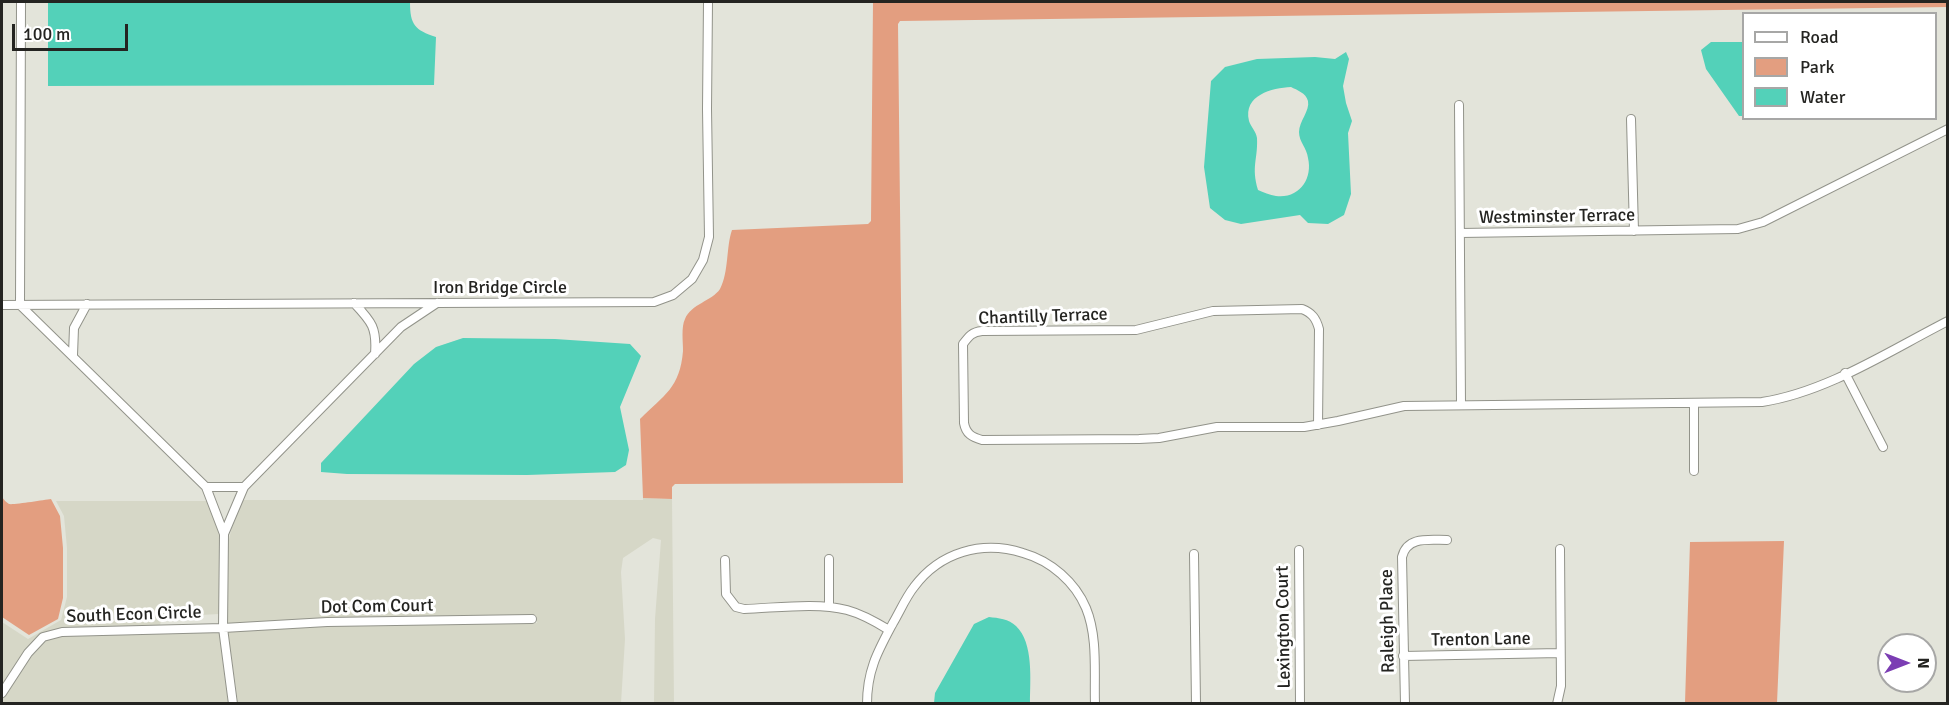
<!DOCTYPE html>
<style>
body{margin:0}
#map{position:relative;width:1949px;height:705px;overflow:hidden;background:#e3e4da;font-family:Signika,sans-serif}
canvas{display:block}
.frame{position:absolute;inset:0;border:3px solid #242421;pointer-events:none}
.legend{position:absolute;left:1742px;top:12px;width:195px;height:108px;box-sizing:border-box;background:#fff;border:2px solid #a7a7a6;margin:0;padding:8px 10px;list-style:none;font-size:18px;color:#242421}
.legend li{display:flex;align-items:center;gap:12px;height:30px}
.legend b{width:30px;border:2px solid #a7a7a6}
.north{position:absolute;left:1877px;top:633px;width:60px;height:60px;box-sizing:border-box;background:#fff;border:2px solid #a7a7a6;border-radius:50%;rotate:90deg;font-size:16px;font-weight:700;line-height:24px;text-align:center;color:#242421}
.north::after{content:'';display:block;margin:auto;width:21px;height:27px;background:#7b3db3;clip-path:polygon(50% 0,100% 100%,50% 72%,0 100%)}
.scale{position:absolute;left:12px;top:24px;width:116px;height:27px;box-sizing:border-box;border:3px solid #242421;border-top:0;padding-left:8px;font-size:18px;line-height:21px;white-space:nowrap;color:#242421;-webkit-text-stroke:4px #fff;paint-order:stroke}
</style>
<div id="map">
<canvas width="1949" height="705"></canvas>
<div class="frame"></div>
<ul class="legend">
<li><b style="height:8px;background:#fff"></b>Road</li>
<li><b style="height:16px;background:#e39e80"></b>Park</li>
<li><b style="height:16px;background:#53d1b9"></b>Water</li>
</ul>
<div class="north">N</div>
<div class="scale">100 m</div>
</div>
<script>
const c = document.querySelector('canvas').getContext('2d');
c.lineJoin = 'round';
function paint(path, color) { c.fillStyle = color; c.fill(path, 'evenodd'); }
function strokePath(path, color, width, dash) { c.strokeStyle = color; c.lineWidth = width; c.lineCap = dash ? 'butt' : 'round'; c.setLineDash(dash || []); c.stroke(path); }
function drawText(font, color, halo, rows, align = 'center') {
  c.font = font + ' Signika,sans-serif'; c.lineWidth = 6; c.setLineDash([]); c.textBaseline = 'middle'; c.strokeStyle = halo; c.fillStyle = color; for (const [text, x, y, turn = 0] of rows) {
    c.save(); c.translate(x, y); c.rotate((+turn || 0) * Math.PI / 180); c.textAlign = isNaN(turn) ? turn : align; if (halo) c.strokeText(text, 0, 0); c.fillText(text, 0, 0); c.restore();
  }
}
paint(new Path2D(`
 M643 498 672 499 674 703H654L655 619 661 540 653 538 623 558 621 572 625 639 621 703H238L228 632 327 626 537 623 536 615 326 618 228 624V543L232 527 243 500H643Z
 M56 501H207L219 534V614L162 617 160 625 62 628 41 634 24 651 2 685V622L28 639 61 620 67 597V548L64 516Z
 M219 632 228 703 2 704V700L32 655 46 641 63 635Z`), '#d6d7c7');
paint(new Path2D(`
 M873 2H1947L1948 7 900 21 898 24 903 483 675 484 672 487V499L643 498 640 419C664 395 680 388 683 351 683 342 681 327 685 319 691 304 712 301 720 289 729 272 726 247 732 230L868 224 871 221Z
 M2 497C4 500 6 502 9 504 14 505 43 500 51 499L60 516 63 548V598L58 619 29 635 2 617Z
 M1784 541 1777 703H1685L1690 542Z`), '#e39e80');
paint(new Path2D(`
 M48 2H410C410 25 415 30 436 37L434 85 48 86Z
 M1711 42H1743V116H1739L1706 69 1701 50Z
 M1346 52 1349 59 1343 86 1346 103 1352 121 1348 133 1351 194 1344 215 1328 224 1308 223 1300 215 1241 224 1225 220 1210 208 1204 167 1211 81 1225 67 1257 59 1315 57 1335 59ZM1291 87C1297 90 1306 93 1308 101 1310 111 1299 121 1299 132 1299 142 1307 148 1308 158 1313 179 1299 199 1276 196 1270 195 1263 192 1258 190 1251 166 1258 160 1257 138 1256 131 1251 127 1249 121 1243 95 1272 88 1291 87Z
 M463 338 555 339 630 344 641 356 620 407 629 450 626 465 615 472 527 475 347 474 321 472V463L414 364 436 347Z
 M989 617C998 618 1009 619 1016 626 1034 643 1030 681 1030 703H934L935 693 974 624Z`), '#53d1b9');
const street = new Path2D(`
 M21 2 20 305 206 487 224 534 223 628 233 704
 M1459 105 1461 405
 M1631 119 1634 231
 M1460 233 1738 229 1763 222 1948 129
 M354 303C372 322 377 328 375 354
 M2 305 654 302 673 295 692 279 703 260 709 237 707 109 708 2
 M73 355 74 328 87 304
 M1845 373 1883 447
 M1694 403V471
 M1318 425 1319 329C1316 318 1312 313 1302 309L1213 311 1136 330 982 331C972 332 969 336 963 344L964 423C966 434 972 437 982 440L1139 439 1159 438 1217 427H1304L1338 421 1404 406 1762 402C1827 392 1889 351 1948 321
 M206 487H244
 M224 534 244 487 401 327 437 303
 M1299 550 1300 704
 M1194 554 1196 704
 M829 559V607
 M725 560 726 594 736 607 744 609C776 608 817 602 847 610 862 614 876 622 889 630
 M1403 656 1560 653
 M2 693 28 653 43 637 62 632 223 628 327 622 532 619
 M867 704C867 670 878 651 893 623 900 611 906 597 914 587 940 552 982 540 1023 553 1051 561 1075 582 1086 608 1098 637 1094 673 1095 704
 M1405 704 1402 557C1407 536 1429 540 1447 540
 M1557 704 1561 686 1560 549`);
strokePath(street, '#92938a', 10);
strokePath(street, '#fff', 8);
drawText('18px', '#242421', '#fff', [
 ["Westminster Terrace",1557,217,-1],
 ["Iron Bridge Circle",500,288],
 ["Chantilly Terrace",1043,317,-2],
 ["Dot Com Court",377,607,-1],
 ["South Econ Circle",134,615,-2],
 ["Raleigh Place",1388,621,-91],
 ["Lexington Court",1284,627,-91],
 ["Trenton Lane",1481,640,-1]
]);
</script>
